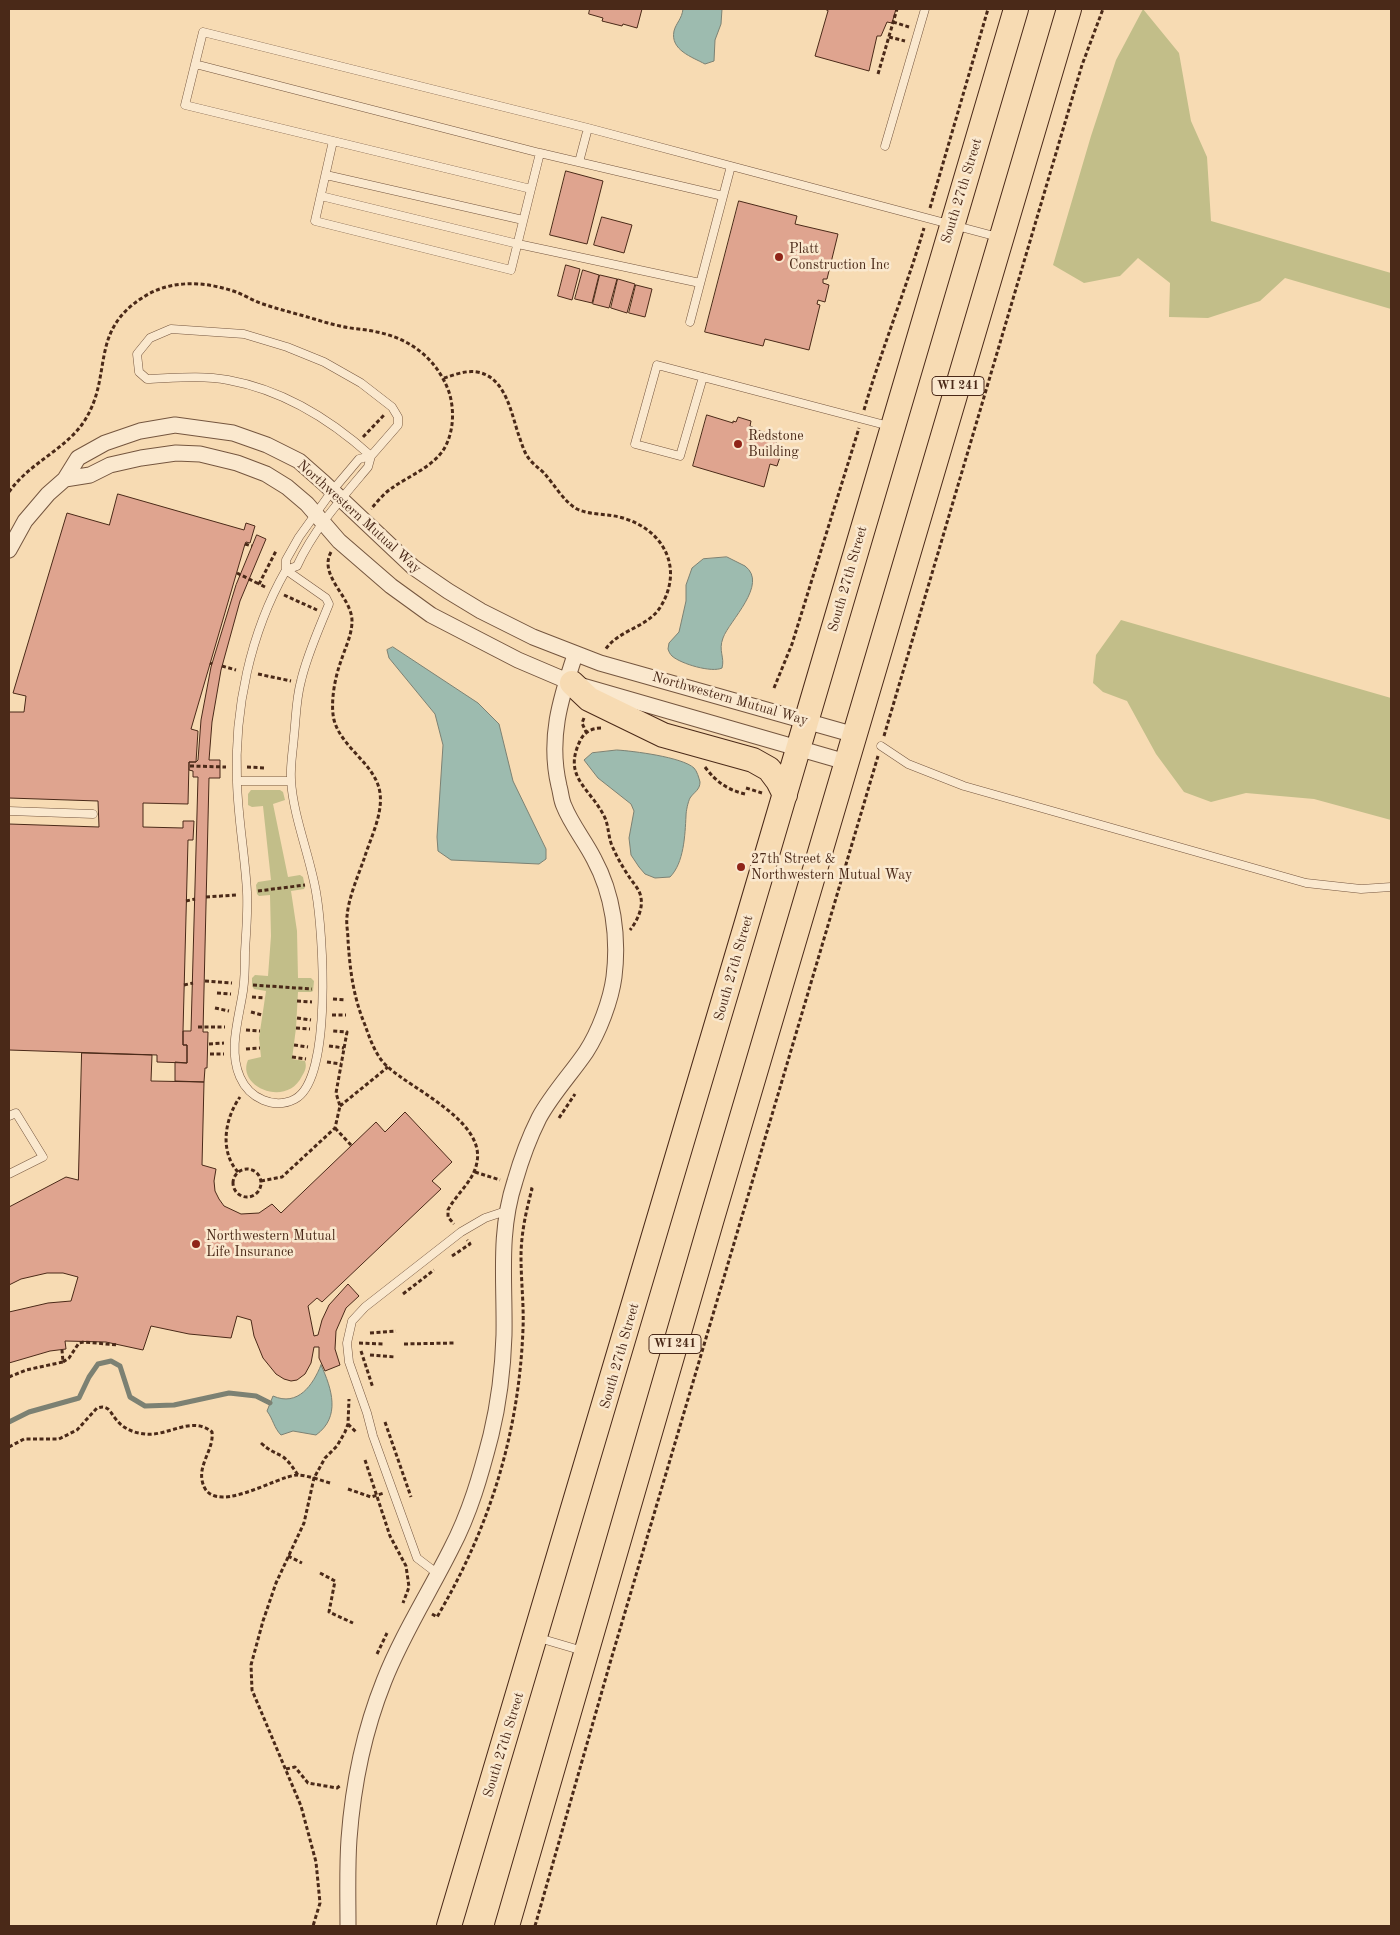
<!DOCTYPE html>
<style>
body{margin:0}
#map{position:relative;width:1400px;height:1935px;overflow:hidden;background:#f7dbb3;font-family:"Old Standard TT",serif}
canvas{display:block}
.frame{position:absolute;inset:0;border:10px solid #4a2918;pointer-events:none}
</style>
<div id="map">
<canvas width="1400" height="1935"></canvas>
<div class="frame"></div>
</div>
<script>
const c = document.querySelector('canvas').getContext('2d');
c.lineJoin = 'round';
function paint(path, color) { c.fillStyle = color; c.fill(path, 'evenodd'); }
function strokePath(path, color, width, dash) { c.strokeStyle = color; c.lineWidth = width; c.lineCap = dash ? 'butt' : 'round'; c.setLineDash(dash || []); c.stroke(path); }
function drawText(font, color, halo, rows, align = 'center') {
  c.font = font + ' "Old Standard TT",serif'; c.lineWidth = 5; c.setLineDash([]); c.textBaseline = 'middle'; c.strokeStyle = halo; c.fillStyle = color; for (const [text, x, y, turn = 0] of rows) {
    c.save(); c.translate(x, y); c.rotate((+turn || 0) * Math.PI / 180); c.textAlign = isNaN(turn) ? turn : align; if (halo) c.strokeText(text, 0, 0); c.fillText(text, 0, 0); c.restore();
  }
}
paint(new Path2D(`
 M1143 9 1179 53 1191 121 1207 157 1211 221 1391 273V309L1285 278 1260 301 1208 318 1169 317 1170 283 1138 258 1120 276 1084 283 1053 265 1091 136 1116 60Z
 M1121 620 1391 698V820L1314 799 1246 793 1211 802 1184 792 1156 754 1127 701 1103 692 1093 683 1096 655Z
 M251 790H280L283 792 285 800 273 804 288 877 300 875 303 877 305 887 304 889 291 891 297 931 298 978H311L314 981 313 991 311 992H298L296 1028 292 1059 305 1061C307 1067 305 1071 302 1076 287 1108 236 1087 248 1060L261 1057 259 1038 266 991 254 989 252 986V978L255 975 268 976 271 936 270 895 259 896 257 894 256 885 258 882 271 880 263 806 252 807 248 805V794Z`), '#c2be89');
const water = new Path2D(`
 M683 9H722L721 24 715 40 714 61 705 64C692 57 670 50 674 31 676 23 682 19 683 9Z
 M727 557C733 560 739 563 745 566 769 584 729 621 723 638 718 651 725 657 722 668 712 673 681 664 672 656 670 654 669 652 668 649L669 643 679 632 686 601V585L692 568 703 559Z
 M393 647 478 703 499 724 513 781 546 849V859L539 864 451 860 438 851 437 837 443 745 435 714 389 658 387 650Z
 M617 750C633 751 682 757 694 768 697 771 699 778 700 782 700 790 694 792 690 798 688 802 686 811 686 816 685 835 684 863 670 877L655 878 645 874 639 867 631 855 629 838 634 811 631 804 598 778 584 760 592 753Z
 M321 1365C332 1389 341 1417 316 1435L293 1431 281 1435C274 1428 273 1419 267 1411L273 1396C298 1407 313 1385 321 1365Z`);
paint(water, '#9dbbaf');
strokePath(water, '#7c8173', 1);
strokePath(new Path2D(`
 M9 1422 29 1412 79 1398 89 1377 98 1364 111 1361 120 1366 130 1397 145 1406 174 1405 229 1393 256 1396 270 1403`), '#7c8173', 5);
const building = new Path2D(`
 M590 9H642L637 28 623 24 622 26 602 21 603 18 589 14Z
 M825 9H896L892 23 887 22 881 36H877L869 71 815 56 828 11Z
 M566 171 603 181 587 244 550 235Z
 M739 201 797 216 795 224 838 234 827 279H823V283L829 285 825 302 818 300 817 304 820 305 809 350 765 339 763 346 705 332Z
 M602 217 632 225 624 253 594 245Z
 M566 265 580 269 572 300 558 296Z
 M583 270 599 275 592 303 575 299Z
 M600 275 617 279 609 308 593 304Z
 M618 279 635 284 627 313 611 308Z
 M636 285 652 289 645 317 629 313Z
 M707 415 733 423V421L736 422 738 417 751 421 750 426 753 427V429L778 436 774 451 781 454 777 466 770 464 764 487 693 466Z
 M118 494 244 530 246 523 255 526 250 543 246 542 245 544 191 729 198 731 196 762H189L188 804 143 803V827L183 828V821H194L193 840H188L183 1031V1045H187V1063L157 1062V1055L9 1050V824L99 827 98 801 9 798V712H24L26 696 13 693 67 513 109 525Z
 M257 535 266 539 240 601 221 670 212 722 209 760H220V778H209L203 1032H208L207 1068H205L204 1082 175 1081V1062L187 1063V1045H183V1031H191L198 777H193V771L189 770V762H196L198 760 201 720 211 667 236 585Z
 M82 1053 152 1055 151 1081 204 1082 202 1165 216 1169 214 1181 215 1191 219 1199 224 1206 241 1214 259 1213 272 1204 281 1213 376 1122 385 1132 405 1112 452 1162 432 1181 441 1189 322 1302 317 1298 308 1306 314 1336 318 1335 322 1320 329 1305 348 1284 359 1296 346 1308 336 1331 335 1349 340 1365 325 1371 319 1358V1347H314L311 1363 305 1374 297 1380 291 1381 284 1379 276 1374 263 1358 254 1336 251 1320 237 1316 231 1338 189 1334 151 1326 143 1350 106 1342 65 1341 66 1349 50 1351 9 1363V1312L48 1303 71 1301 78 1277 63 1273H47L21 1279 9 1285V1207L66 1177 78 1180Z`);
paint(building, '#dfa48f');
strokePath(building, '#4a2918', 1);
const service = new Path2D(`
 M195 64 540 153 531 189
 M333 141 315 221 511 270 531 189 185 105 203 32 588 128 731 166
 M885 146 925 9
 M540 153 723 196
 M579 162 588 128
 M326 175 523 220
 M321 196 518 244 700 283
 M690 322 731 166 998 237
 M703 377 680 456 635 444 657 365 889 426
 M371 456C329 418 283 390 228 380 202 375 174 378 147 379L139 372 137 354 150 338 171 329 244 334 287 347 324 362 361 383 392 407 398 417V425L371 456 368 467C342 498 314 529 297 566L286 570V560L299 537 332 491 359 459 371 456
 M286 570 326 598 329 604C319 629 307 655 301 681 296 699 296 718 294 736 293 750 290 765 291 780 293 816 310 856 316 892 323 931 333 1079 295 1099 274 1110 249 1098 240 1077 228 1050 239 1018 243 991 245 978 245 965 245 952 246 932 248 912 247 892 245 855 238 819 237 782 234 710 250 633 286 570Z
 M881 746 908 764 964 786 1306 883 1361 889 1391 887
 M237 781H291
 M9 811 93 814
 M9 1116 16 1113 43 1157 9 1174
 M438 1574 417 1558 373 1436 367 1413 349 1362 347 1343 352 1321 365 1307 461 1232 485 1218 506 1211
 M539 1638 583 1651`);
const minor = new Path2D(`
 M65 479 90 475 110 465 141 458 176 453 200 454 237 463 266 474 287 487 307 504 339 541 391 586 431 615 518 660 572 683 846 762
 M9 550 25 521 48 494 65 479 78 458 105 443 140 431 175 425 233 433 267 445 299 461 324 483 413 567 448 591 481 611 533 637 600 663 855 735
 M348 1926C348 1897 347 1868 349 1839 353 1785 364 1731 384 1681 402 1635 429 1593 451 1549 470 1513 481 1474 491 1435 499 1402 503 1368 504 1335 505 1281 498 1233 515 1181 521 1160 529 1138 539 1118 552 1094 571 1074 586 1052 599 1032 611 1000 614 977 619 937 613 894 594 859 585 841 571 824 564 806 561 800 561 793 559 786 548 739 560 700 575 655`);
const primary = new Path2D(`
 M572 683 589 699 663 735 753 760 769 769 778 781 785 795
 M449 1926C643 1289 825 647 1016 9
 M507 1926 713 1215 1069 9`);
strokePath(service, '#75563f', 9);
strokePath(minor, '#75563f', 17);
strokePath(primary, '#4a2918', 26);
strokePath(new Path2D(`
 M893 22 909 27
 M889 37 905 41
 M878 74 897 9
 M930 208 988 9
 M444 378C454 375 466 370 477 372 506 377 511 413 519 436 522 444 524 453 530 460 534 465 539 468 544 473 554 484 564 502 577 509 592 516 610 513 626 519 665 532 683 569 661 606 648 628 619 629 605 650
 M864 410C882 348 906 289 924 228
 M363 437 385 414
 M9 492C30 462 67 449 85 420 113 375 89 332 142 298 170 279 205 281 236 292 244 295 252 300 260 303 277 309 294 313 311 318 321 321 330 324 340 326 352 329 365 329 377 332 411 339 437 359 449 392 454 408 454 427 447 443 438 465 410 475 392 488 384 493 377 502 371 509
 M245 544 252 546
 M331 552C318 576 352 597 352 621 352 635 345 648 341 661 335 677 330 703 334 720 342 749 376 764 380 793 383 815 370 839 364 859 358 876 348 899 347 917 346 924 348 932 348 940 350 970 353 996 365 1025 370 1039 376 1057 388 1067 413 1090 485 1121 477 1162 474 1181 456 1194 448 1210V1217L454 1224
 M237 573 259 584
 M265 587 259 584 276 551
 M284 595 317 610
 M210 663 212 664
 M222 666 236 670
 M258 674 291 681
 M774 688 792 644 859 428
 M584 718 582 723 586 732
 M601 728C592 728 584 732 580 741 562 778 591 788 605 818 609 827 608 838 613 848 617 857 622 866 628 875 632 882 640 889 641 898 643 909 637 921 630 930
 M884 736 1082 65 1103 9
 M190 766 226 767
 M247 767 266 768
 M705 767C716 782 728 790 745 794
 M746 788 762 793
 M258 891 305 885
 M206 897 236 895
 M186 901 195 899
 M205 981 232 983
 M184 985 193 983
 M253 985 312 989
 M217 993 231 994
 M252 997 265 998
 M333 999 346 1000
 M297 1001 312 1002
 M215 1008 229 1011
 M251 1012 262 1015
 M332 1015H346
 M297 1018 311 1020
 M198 1027H225
 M296 1028 310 1029
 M246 1030 260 1031
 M209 1044 224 1043
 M294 1045 308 1047
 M329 1046 344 1048
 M246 1049 260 1048
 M210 1054H224
 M292 1057 306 1059
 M327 1062 341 1064
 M340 1106 388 1067
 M559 1118 575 1094
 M335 1128 351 1145
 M233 1183a14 14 0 1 1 28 0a14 14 0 1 1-28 0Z
 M238 1172C219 1151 225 1118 240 1097
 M475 1172 500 1180
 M261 1181 282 1177 335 1128 340 1106 336 1093 347 1032 332 1031
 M452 1256 470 1244 467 1240
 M403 1294 434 1270
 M370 1333 396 1331
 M359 1343 385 1344
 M404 1344 455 1343
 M361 1351 373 1388
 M370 1355 395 1357
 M63 1362 69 1358 79 1343 84 1342 118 1345
 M9 1377 26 1370 63 1362 62 1350
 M385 1422 411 1497
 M348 1424 357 1433
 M261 1443C270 1451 272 1451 282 1456 289 1461 293 1468 298 1475
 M9 1447 24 1439H59L77 1430 97 1408C101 1407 104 1406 108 1409 111 1411 112 1415 115 1418 122 1428 133 1433 145 1434 167 1437 192 1415 212 1432 214 1449 199 1463 202 1480 209 1521 277 1475 298 1475 303 1475 309 1477 314 1478L304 1523 276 1583 263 1621 251 1665 252 1690 301 1806 316 1862 320 1903 313 1926
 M365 1460 390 1536 406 1566 409 1587 403 1603
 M330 1483 314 1478 325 1458 337 1446 345 1432 348 1424 349 1399
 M348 1489 371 1497 384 1493
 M288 1556 302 1563
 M320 1573 335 1581 329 1612 353 1623
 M432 1614 437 1617C490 1527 519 1433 523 1329 524 1305 521 1281 521 1257 521 1234 526 1211 532 1189L528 1188
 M377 1654 387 1633
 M286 1769 295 1767 308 1783 337 1788 341 1785
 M535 1926 610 1663 878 756`), '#4a2918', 3, [4, 2.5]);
strokePath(service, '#fae8ce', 8);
strokePath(minor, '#fae8ce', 15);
strokePath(primary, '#f7dbb3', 24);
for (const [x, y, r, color] of [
 [779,257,5,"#8f2418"],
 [738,444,5,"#8f2418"],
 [741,867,5,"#8f2418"],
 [196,1244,5,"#8f2418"]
]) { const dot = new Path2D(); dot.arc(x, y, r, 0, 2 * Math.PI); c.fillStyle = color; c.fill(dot); strokePath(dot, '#fae8ce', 2); }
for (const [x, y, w] of [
 [958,386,52],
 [675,1344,52]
]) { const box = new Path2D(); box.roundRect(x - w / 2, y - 9.5, w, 19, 4); c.fillStyle = '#fae8ce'; c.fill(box); strokePath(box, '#4a2918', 1); }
drawText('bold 12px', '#4a2918', null, [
 ["WI 241",958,386],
 ["WI 241",675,1344]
]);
drawText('14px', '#4a2918', '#fae8ce', [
 ["South 27th Street",962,191,-73],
 ["Northwestern Mutual Way",359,517,42],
 ["South 27th Street",848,579,-74],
 ["Northwestern Mutual Way",730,699,16],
 ["South 27th Street",734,968,-74],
 ["South 27th Street",620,1356,-74],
 ["South 27th Street",504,1745,-73]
]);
drawText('14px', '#4a2918', '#fae8ce', [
 ["Platt",789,249],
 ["Construction Inc",789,265],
 ["Redstone",748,436],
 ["Building",748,452],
 ["27th Street &",751,859],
 ["Northwestern Mutual Way",751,875],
 ["Northwestern Mutual",206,1236],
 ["Life Insurance",206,1252]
], 'left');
</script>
